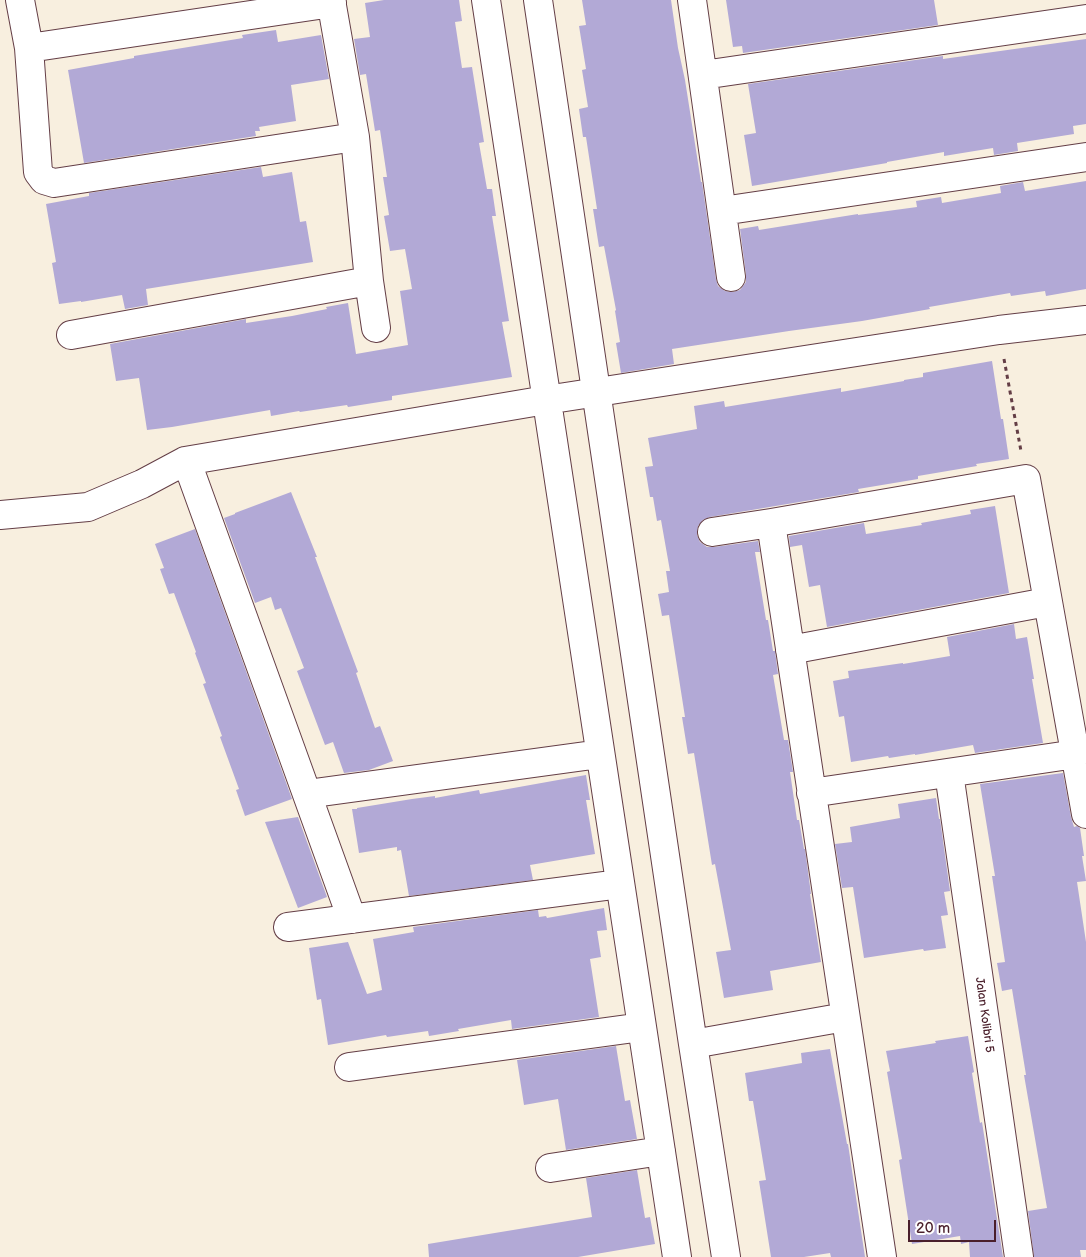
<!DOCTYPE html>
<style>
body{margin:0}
#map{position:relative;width:1086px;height:1257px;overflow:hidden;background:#f8efdf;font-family:"Balsamiq Sans",sans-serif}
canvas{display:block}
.scale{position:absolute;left:908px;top:1220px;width:88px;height:22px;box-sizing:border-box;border:2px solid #4a1f2b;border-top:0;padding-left:6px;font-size:15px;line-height:18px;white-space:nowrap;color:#4a1f2b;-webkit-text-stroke:4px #fff;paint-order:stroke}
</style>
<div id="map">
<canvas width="1086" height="1257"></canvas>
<div class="scale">20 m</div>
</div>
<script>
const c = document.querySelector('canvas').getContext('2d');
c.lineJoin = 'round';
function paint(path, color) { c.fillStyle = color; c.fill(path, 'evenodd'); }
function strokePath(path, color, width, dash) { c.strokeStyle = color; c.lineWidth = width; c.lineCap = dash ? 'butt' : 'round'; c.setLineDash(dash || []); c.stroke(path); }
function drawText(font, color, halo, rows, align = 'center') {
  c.font = font + ' "Balsamiq Sans",sans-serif'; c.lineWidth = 4; c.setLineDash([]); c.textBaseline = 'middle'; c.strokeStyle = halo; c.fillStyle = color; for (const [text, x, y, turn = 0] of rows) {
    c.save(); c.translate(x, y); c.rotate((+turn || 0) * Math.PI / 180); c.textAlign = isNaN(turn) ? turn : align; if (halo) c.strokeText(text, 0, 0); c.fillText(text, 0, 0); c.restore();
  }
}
paint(new Path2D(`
 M384 0H459L462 21 455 22 462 68 472 67 484 142 479 143 487 189H492L496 216H492L509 321 502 322 512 377 392 396V400L348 407 347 405 300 412 299 411 271 416 270 410 172 427 147 430 139 378 116 381 110 344 246 319V323L292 316 327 309 326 307 348 303 356 354 408 345 400 291 412 289 405 249 390 251 384 216 389 215 383 177H387L380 130 375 131 366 74 360 75 354 39 370 37 365 3Z
 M582 0H671L678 48 685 80 701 182H702L716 279 718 286 725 291 733 292 740 290 746 282V275L740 229 758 226 759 230 858 214V215L917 207 916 201 941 197 942 203 1001 193 1000 186 1023 182 1025 191 1086 181V289L1046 296 1045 291 1011 296 1010 293 929 307 930 309 862 321 789 331 672 349 674 364 621 373 616 343 620 342 615 311 616 310 604 246 599 247 593 209H597L586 137H583L579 109 588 107 582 70 586 69 579 26 586 25Z
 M726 0H934L938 25 743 53 742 46 733 47Z
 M276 30 278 42 321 35 329 79 291 85 296 121 259 127 260 131H255L256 136 84 163 68 70 134 58V56L243 38 242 35Z
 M1086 39V124L1073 126 1074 134 1017 143 1018 151 994 155 993 148 944 156V152L887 162V163L752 186 744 135 756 133 748 84 943 56V59Z
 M261 167 263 177 292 172 300 222 306 221 313 262 146 289 148 305 125 309 122 295 81 302V301L59 304 52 263 56 262 46 204 89 196V193Z
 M992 361 1001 419H1003L1009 459 976 464 977 466 918 476V479L858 489 859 492 710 517 703 520 698 526 697 535 700 542 707 547H714L758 541 760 552H755L766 620H768L773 651H775L778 674 773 675 784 740H788L793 772H790L797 820H799L804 849H805L811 894H810L821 962 770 971 773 990 724 998 716 952 731 950 715 864 712 865 694 753 688 754 682 717H685L669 615 662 616 658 594 669 592 666 571H670L661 520 657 521 653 497H650L645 467 653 466 648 438 697 429 694 406 724 401 725 407 841 388V392L904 381V380L923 377V373Z
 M291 492 317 557H315L358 672 356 673 375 728 380 726 393 761 369 770 344 773 333 742 325 745 297 671 304 668 281 608 275 610 271 597 255 603 224 518 235 514V513Z
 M995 506 1009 593 827 627 820 585 809 587 802 545 790 547 789 536 864 523 866 534 922 525 921 523 971 514 970 510Z
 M195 529 292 799 245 816 236 790 239 789 220 737 222 736 203 684 206 683 195 653 196 652 174 593 169 594 160 569 164 568 155 544Z
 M1014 624 1016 639 1027 637 1034 679H1032L1043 743 975 753 973 745 915 755V754L889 758 888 756 851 762 844 716 839 717 833 681 849 678 848 671 903 663V664L950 656 947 637Z
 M1063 773 1071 817 1074 827 1077 826 1080 828 1084 856H1082L1086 881 1077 882 1086 942V1250H1080L1081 1257H1034L1028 1211 1047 1208 1024 1075H1026L1012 989 1002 991 997 963 1005 962 992 876H995L980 784Z
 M586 775 590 800H586L595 854 530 865 533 880 409 896 401 850 397 851V847L359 853 352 809H357V808L412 799 435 796V798L479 790 480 794Z
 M936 798 939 819H940L950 891 944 892 948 915 941 916 946 948 924 951 923 949 864 958 853 887 842 888 835 844 852 842 850 827 900 818 898 804Z
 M298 817 327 897 298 908 265 822Z
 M604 908 607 930 597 931 601 957 590 959 599 1017 512 1029 511 1020 458 1029 459 1031 429 1036 428 1031 387 1037 386 1035 328 1045 321 999 317 1000 309 948 348 942 367 994 382 990 373 939 414 932 413 927 538 910 539 917 546 916 547 918Z
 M968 1036 974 1072 972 1073 980 1123 982 1122 1003 1257H970L969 1242 961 1244 960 1236 912 1244 899 1160 902 1159 887 1072 890 1071 886 1051 936 1043 935 1041Z
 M616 1046 625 1101 630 1100 637 1139 566 1150 558 1099 524 1105 517 1060Z
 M830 1049 847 1144H848L865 1257H831L830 1253 804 1257H771L759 1181 766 1180 753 1101H749L745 1073 802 1063 801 1053Z
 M637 1170 645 1218 650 1217 655 1244 578 1257H429L428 1244 592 1217 586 1178Z`), '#b2a9d6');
const street = new Path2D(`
 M20 0 29 48 38 172 44 180 54 183 355 137
 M331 0 355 137 369 281 376 328
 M486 0 677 1257
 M538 0 693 1044 726 1257
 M692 0 731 277
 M29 48 332 3
 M703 75 1086 19
 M722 211 1086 157
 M71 335 369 281
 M185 461 192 476 352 919
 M0 515 88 507 142 484 185 461 546 400 999 330 1086 320
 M771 523 882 1257
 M712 532 771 523 1026 479 1086 814
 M790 650 1047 602
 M949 773 1019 1257
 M811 793 1076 754
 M307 794 600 754
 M288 927 620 884
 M693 1044 845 1017
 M349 1067 642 1027
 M550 1168 661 1151`);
strokePath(street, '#643e46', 30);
strokePath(new Path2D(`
 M1004 359 1021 451`), '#643e46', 3, [4, 4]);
strokePath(street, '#fff', 28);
drawText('12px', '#4a1f2b', '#fff', [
 ["Jalan Kolibri 5",984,1015,82]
]);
</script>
